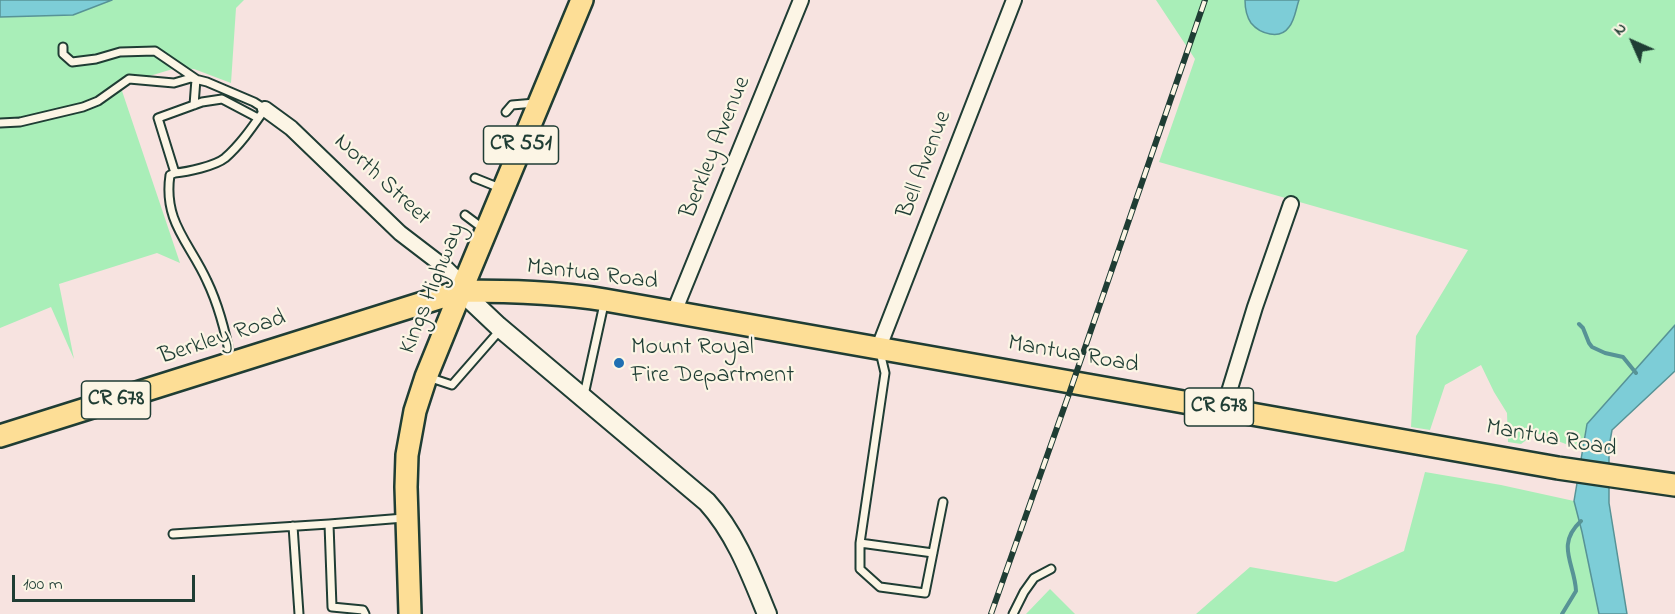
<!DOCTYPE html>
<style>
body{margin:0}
#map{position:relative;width:1675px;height:614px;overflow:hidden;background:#f7e3e0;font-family:"Indie Flower",sans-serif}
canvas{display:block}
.north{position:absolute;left:1603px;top:12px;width:60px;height:60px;-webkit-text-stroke:4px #fcf5e5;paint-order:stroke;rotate:315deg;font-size:16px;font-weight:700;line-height:24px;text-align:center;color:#1f3d34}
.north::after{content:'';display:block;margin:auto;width:21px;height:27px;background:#1f3d34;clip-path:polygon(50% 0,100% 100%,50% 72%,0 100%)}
.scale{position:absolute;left:12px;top:575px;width:183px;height:27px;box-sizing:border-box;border:3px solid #1f3d34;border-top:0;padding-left:8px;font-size:18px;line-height:21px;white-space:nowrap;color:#1f3d34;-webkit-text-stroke:4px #fcf5e5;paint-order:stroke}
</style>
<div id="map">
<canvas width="1675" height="614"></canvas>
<div class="north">N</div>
<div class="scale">100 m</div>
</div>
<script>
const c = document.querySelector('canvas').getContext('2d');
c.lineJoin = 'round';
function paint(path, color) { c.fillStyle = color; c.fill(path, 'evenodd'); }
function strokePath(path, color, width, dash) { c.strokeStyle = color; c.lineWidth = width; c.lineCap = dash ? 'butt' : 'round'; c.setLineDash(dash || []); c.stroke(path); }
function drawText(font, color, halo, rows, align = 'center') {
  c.font = font + ' "Indie Flower",sans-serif'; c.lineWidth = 4.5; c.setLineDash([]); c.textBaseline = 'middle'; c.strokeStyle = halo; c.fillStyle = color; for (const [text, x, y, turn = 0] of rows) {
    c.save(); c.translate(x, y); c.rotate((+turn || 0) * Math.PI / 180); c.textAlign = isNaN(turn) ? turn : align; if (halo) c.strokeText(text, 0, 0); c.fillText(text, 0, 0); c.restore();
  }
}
paint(new Path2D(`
 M112 0H244L236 8 231 83 194 69 176 68 120 85 180 263 157 253 59 284 74 359 51 307 0 328V17L73 15Z
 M1156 0H1675V325L1587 424 1582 450 1536 433 1521 444 1508 442 1507 413 1494 392 1481 365 1445 385 1430 430 1411 427 1416 336 1468 250 1159 162 1195 59Z
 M1425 472 1501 485 1574 501 1582 532 1599 614H1196L1250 567 1336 582 1404 551Z
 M1050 589 1075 614H1026Z`), '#a9eeb8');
const water = new Path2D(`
 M0 0H112L73 15 0 17Z
 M1245 0H1299C1296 8 1295 20 1289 27 1280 40 1260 34 1251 23 1247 17 1245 8 1245 0Z
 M1675 325V371L1612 430 1609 447V503L1627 614H1599L1582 532 1574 501 1587 424Z`);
paint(water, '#7dcdd7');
strokePath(water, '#579396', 1.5);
strokePath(new Path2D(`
 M1579 324 1583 328 1589 343 1592 347 1605 353 1623 357 1636 373
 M1562 614 1576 591C1575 564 1555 545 1581 521`), '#579396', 4);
const lane = new Path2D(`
 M63 47V54L72 62 96 59 120 52 155 51 196 79 194 105
 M506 112 512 105 535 103
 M0 123 20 122 83 107 98 101 129 79 174 83 191 78 207 82 254 102 265 109C253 126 241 144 225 158 215 166 187 172 175 173L158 118 202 102 222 99 258 118
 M489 147 514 154
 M175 173 170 175C163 222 190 243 207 281 219 306 226 334 231 361
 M475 178 500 188
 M465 215 485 230
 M880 352 885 373 860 543V569L880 587 925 593 943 502
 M428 377 452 385 501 329
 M584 395 604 304
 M329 524 332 607 363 610 365 614
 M293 526 299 614
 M173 534 329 524 404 518
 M860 543 933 553
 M1013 614 1024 592 1034 578 1051 569`);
const street = new Path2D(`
 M265 109 291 128 400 233 447 269 454 276 461 291
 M674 312 801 0
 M879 347 1014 0
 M1224 408 1255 307 1291 204`);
const secondary = new Path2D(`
 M461 291 498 326 707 502C736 534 751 575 767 614`);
const primary = new Path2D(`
 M0 436 461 291C509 291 558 292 605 300L1558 468 1675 485
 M410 614 406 487 407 455 415 411 426 377 461 291 582 0`);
strokePath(lane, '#1f3d34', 11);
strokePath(street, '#1f3d34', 18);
strokePath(secondary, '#1f3d34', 22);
strokePath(primary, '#1f3d34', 26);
strokePath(lane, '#fcf5e5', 7);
strokePath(street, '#fcf5e5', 14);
strokePath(secondary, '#fcf5e5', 18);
strokePath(primary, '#fdde96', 21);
const rail = new Path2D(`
 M991 614 1070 391 1205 0`);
strokePath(rail, '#1f3d34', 6);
strokePath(rail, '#fcf5e5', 4, [11]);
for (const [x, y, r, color] of [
 [619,363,6,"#1f6fb2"]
]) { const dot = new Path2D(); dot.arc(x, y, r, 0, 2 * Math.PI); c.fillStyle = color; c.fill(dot); strokePath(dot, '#fcf5e5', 2); }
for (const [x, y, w] of [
 [521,145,75],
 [116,400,69],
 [1219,407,69]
]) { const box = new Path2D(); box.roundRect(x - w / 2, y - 19, w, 38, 4.5); c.fillStyle = '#fcf5e5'; c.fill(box); strokePath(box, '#1f3d34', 1.5); }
drawText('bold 22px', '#1f3d34', null, [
 ["CR 551",521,145],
 ["CR 678",116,400],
 ["CR 678",1219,407]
]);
drawText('24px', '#1f3d34', '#fcf5e5', [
 ["Berkley Avenue",717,148,-68],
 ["Bell Avenue",926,165,-69],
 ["North Street",381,181,43],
 ["Mantua Road",592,276,7],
 ["Kings Highway",434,289,-68],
 ["Berkley Road",223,339,-18],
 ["Mantua Road",1073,356,10],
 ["Mantua Road",1551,440,10]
]);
drawText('24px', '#1f3d34', '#fcf5e5', [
 ["Mount Royal",631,349],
 ["Fire Department",631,377]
], 'left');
</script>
